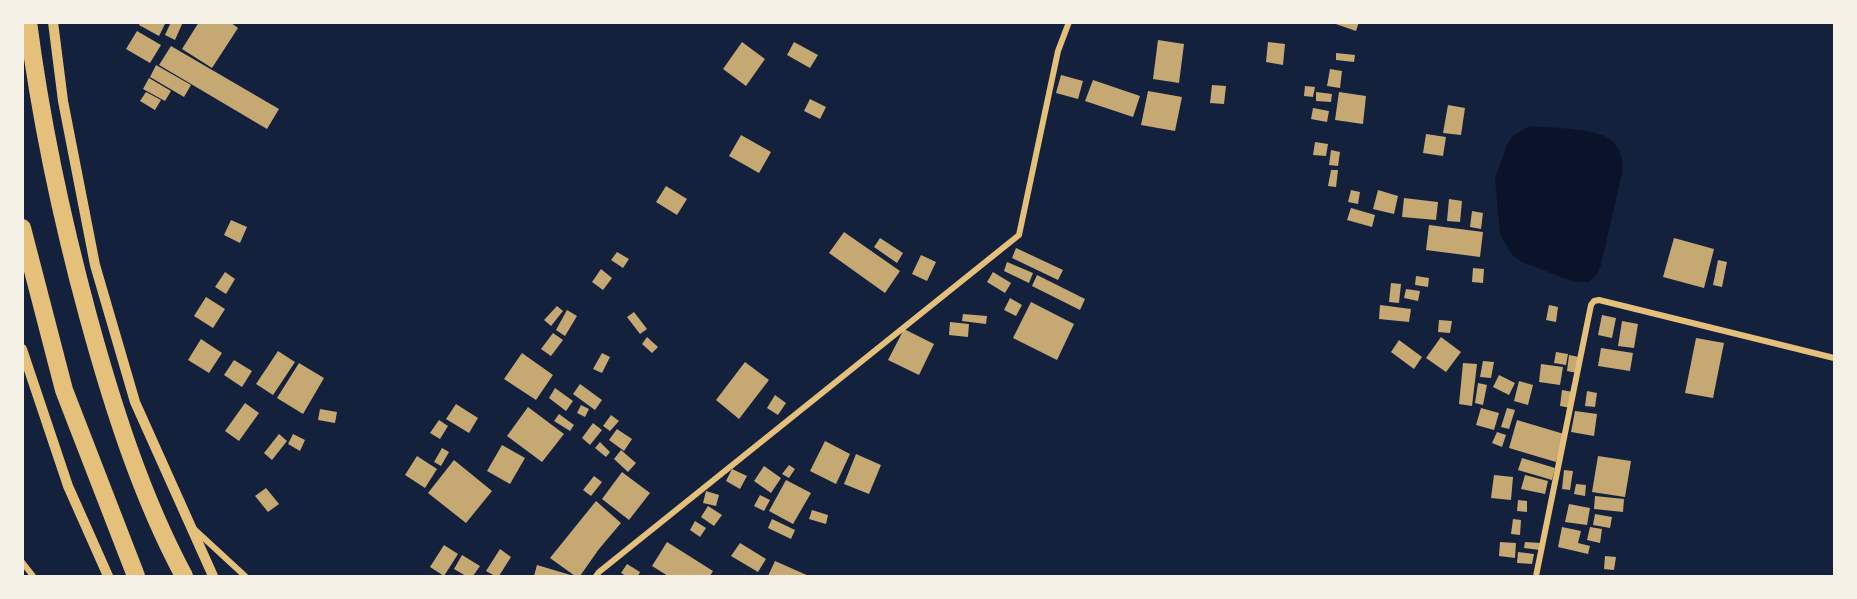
<!DOCTYPE html>
<style>
body{margin:0}
#map{position:relative;width:1857px;height:599px;overflow:hidden;background:#14213d;font-family:"IBM Plex Sans",sans-serif}
canvas{display:block}
.frame{position:absolute;inset:0;border:24px solid #f6f1e7;pointer-events:none}
</style>
<div id="map">
<canvas width="1857" height="599"></canvas>
<div class="frame"></div>
</div>
<script>
const c = document.querySelector('canvas').getContext('2d');
c.lineJoin = 'round';
function paint(path, color) { c.fillStyle = color; c.fill(path, 'evenodd'); }
function strokePath(path, color, width, dash) { c.strokeStyle = color; c.lineWidth = width; c.lineCap = dash ? 'butt' : 'round'; c.setLineDash(dash || []); c.stroke(path); }
paint(new Path2D(`
 M1530 126C1548 127 1597 129 1610 139 1620 146 1624 162 1622 173L1601 265 1597 274 1589 282H1574L1522 262 1512 255 1500 234 1495 179 1507 145 1512 136Z`), '#0b132b');
paint(new Path2D(`
 M140 22H166L159 36 139 25Z
 M171 22H183L175 40 165 35Z
 M199 22H230L238 28 212 68 182 49Z
 M1330 22H1359L1356 31Z
 M137 31 161 45 150 63 126 49Z
 M1158 40 1184 44 1179 83 1153 79Z
 M742 42 765 59 746 86 723 69Z
 M794 42 818 55 810 68 787 55Z
 M1268 42 1285 44 1283 65 1266 62Z
 M171 46 279 109 267 129 159 65Z
 M1336 53 1355 55 1354 62 1336 60Z
 M156 65 191 85 184 97 150 77Z
 M1330 69 1342 71 1340 88 1327 86Z
 M1061 75 1083 81 1078 99 1056 93Z
 M149 78 171 91 165 101 143 89Z
 M1093 80 1140 96 1133 117 1085 101Z
 M1212 85 1226 86 1224 104 1210 103Z
 M1305 86 1315 87 1313 97 1304 96Z
 M1148 91 1182 97 1175 131 1141 125Z
 M146 92 161 100 155 110 140 101Z
 M1316 92 1332 94 1331 102 1316 101Z
 M1339 92 1366 96 1363 124 1335 120Z
 M810 99 826 107 820 119 804 111Z
 M1448 105 1465 108 1461 135 1443 133Z
 M1313 108 1329 111 1327 122 1311 119Z
 M1426 134 1446 137 1443 156 1423 153Z
 M741 135 771 152 759 173 729 156Z
 M1315 142 1328 144 1326 156 1313 155Z
 M1331 150 1340 152 1338 166 1329 165Z
 M1331 170H1338L1336 187 1328 186Z
 M666 186 687 199 677 215 656 202Z
 M1351 190 1360 192 1358 204 1348 202Z
 M1378 190 1398 196 1394 214 1373 209Z
 M1404 198 1438 202 1436 220 1402 217Z
 M1449 199 1462 201 1460 222 1447 221Z
 M1351 208 1375 215 1372 227 1347 220Z
 M1472 211 1483 213 1481 229 1470 227Z
 M231 220 247 227 240 243 224 235Z
 M1429 225 1483 232 1480 257 1426 250Z
 M844 232 900 271 885 293 829 253Z
 M880 238 903 253 897 263 874 247Z
 M1674 238 1714 249 1704 288 1663 277Z
 M1016 248 1063 270 1058 280 1012 258Z
 M617 252 629 259 623 268 611 260Z
 M921 255 936 262 927 281 912 274Z
 M1718 260 1727 262 1722 287 1713 285Z
 M1007 262 1033 273 1029 283 1004 271Z
 M1473 268 1484 269 1483 283 1472 282Z
 M601 269 612 278 603 290 592 282Z
 M225 272 235 279 226 294 215 287Z
 M993 272 1011 283 1005 293 987 282Z
 M1037 275 1085 299 1080 310 1032 286Z
 M1416 276 1429 278 1428 287 1415 285Z
 M1391 283 1401 284 1399 303 1389 302Z
 M1406 289 1420 291 1418 301 1404 298Z
 M206 297 225 309 213 328 194 316Z
 M1010 298 1022 305 1016 316 1004 310Z
 M1031 302 1074 324 1057 360 1013 338Z
 M1380 305 1411 309 1409 322 1379 319Z
 M1549 305 1558 307 1556 322 1546 320Z
 M557 306 563 311 551 326 544 320Z
 M567 310 577 316 565 336 556 330Z
 M634 312 647 329 640 334 627 317Z
 M963 314 987 316 986 324 962 321Z
 M1602 315 1616 318 1612 338 1598 335Z
 M1439 320 1452 321 1450 333 1438 332Z
 M1622 321 1638 324 1634 348 1618 346Z
 M950 322 969 324 968 337 949 335Z
 M904 329 934 344 919 375 888 360Z
 M553 333 563 340 551 356 541 349Z
 M647 337 658 347 652 353 642 344Z
 M1441 337 1461 352 1446 372 1426 358Z
 M1696 338 1724 343 1713 398 1685 393Z
 M201 339 222 353 209 373 188 360Z
 M1399 340 1422 357 1414 369 1391 352Z
 M1601 348 1633 353 1630 371 1598 366Z
 M278 351 295 362 273 395 256 384Z
 M1556 352 1568 354 1566 365 1554 363Z
 M522 353 553 375 536 400 504 379Z
 M602 353 610 357 602 373 593 369Z
 M1569 355 1579 357 1577 373 1567 371Z
 M234 360 252 371 242 387 224 375Z
 M1483 361 1494 362 1491 378 1480 377Z
 M745 362 769 380 739 419 716 400Z
 M299 363 324 378 303 414 277 398Z
 M1463 363 1477 364 1472 406 1459 404Z
 M1541 364 1563 367 1560 385 1539 382Z
 M1499 375 1515 383 1509 395 1493 387Z
 M1519 381 1533 385 1528 405 1514 401Z
 M1478 383 1487 385 1483 405 1475 403Z
 M580 384 602 400 595 410 573 394Z
 M555 388 573 401 566 411 549 398Z
 M1562 390 1573 392 1571 408 1560 406Z
 M1587 391 1597 393 1595 407 1585 406Z
 M775 395 786 403 778 415 767 408Z
 M245 403 259 413 239 441 225 431Z
 M456 404 478 418 469 433 446 419Z
 M581 405 589 409 585 417 577 413Z
 M528 407 564 434 542 462 507 436Z
 M1481 408 1499 413 1494 430 1476 425Z
 M1507 408 1515 410 1509 429 1501 427Z
 M320 409 337 412 335 423 318 420Z
 M1575 411 1597 414 1594 436 1571 432Z
 M559 414 574 425 570 431 554 421Z
 M611 415 619 421 610 431 603 426Z
 M439 420 448 426 440 439 430 433Z
 M1517 420 1564 434 1556 462 1509 448Z
 M593 423 602 430 590 445 582 438Z
 M617 429 632 439 624 451 609 440Z
 M1497 432 1506 435 1502 447 1492 443Z
 M279 434 287 441 272 460 264 453Z
 M293 434 305 440 300 451 288 444Z
 M825 441 850 454 836 484 810 471Z
 M600 442 610 452 606 457 595 448Z
 M502 445 525 458 510 484 487 471Z
 M442 448 449 452 441 466 434 462Z
 M621 450 636 463 628 472 614 459Z
 M856 454 881 465 869 494 844 484Z
 M417 456 437 469 425 488 405 475Z
 M1598 456 1631 461 1625 497 1592 492Z
 M1522 458 1555 468 1552 480 1518 470Z
 M454 460 492 491 466 523 428 493Z
 M789 465 795 469 789 478 782 474Z
 M764 466 781 478 771 493 754 481Z
 M732 469 747 476 740 489 726 481Z
 M1564 470 1573 471 1570 490 1562 489Z
 M622 472 650 493 629 520 602 499Z
 M1494 475 1513 477 1511 500 1491 498Z
 M1525 475 1548 481 1545 494 1521 489Z
 M594 476 602 482 591 496 583 490Z
 M786 480 811 493 793 524 769 511Z
 M1576 484 1586 485 1585 496 1574 494Z
 M266 488 279 504 268 512 255 496Z
 M706 491 719 495 716 506 703 503Z
 M760 495 770 500 764 511 754 506Z
 M1595 496 1624 499 1623 512 1594 509Z
 M1518 500 1527 501V512L1517 511Z
 M596 501 621 523 599 549 580 576H575L550 558Z
 M1569 504 1590 508 1587 525 1565 522Z
 M708 506 722 515 714 526 701 517Z
 M812 510 828 515 826 524 809 519Z
 M1595 514 1612 517 1610 528 1593 525Z
 M772 519 795 530 791 539 768 528Z
 M1513 519 1521 520 1520 535 1511 534Z
 M695 521 706 528 700 537 690 530Z
 M1562 527 1581 531 1578 543 1590 546 1588 554 1558 547Z
 M1590 527 1602 529 1600 543 1587 540Z
 M667 542 713 571 710 576H668L652 566Z
 M1500 542 1516 543 1515 558 1499 556Z
 M1525 542 1541 543 1540 550 1524 548Z
 M740 543 766 559 758 572 731 556Z
 M444 545 458 554 444 576 430 567Z
 M500 549 511 557 499 576H495L486 571Z
 M1518 552 1534 554 1532 564 1517 563Z
 M462 555 480 566 473 576H466L454 569Z
 M1605 556 1616 557 1614 570 1604 569Z
 M775 561 809 576H768Z
 M627 564 640 572 638 576H626L621 573Z
 M537 565 574 576H534Z`), '#c6a872');
strokePath(new Path2D(`
 M194 529 245 576
 M22 562 33 576
 M596 576 599 572 1019 235 1058 51 1069 22
 M1536 576 1591 305 1594 301 1599 300 1834 358`), '#e5c07b', 6);
strokePath(new Path2D(`
 M53 22 63 101 95 265 135 402 213 576
 M22 349 68 486 108 576`), '#e5c07b', 10);
strokePath(new Path2D(`
 M28 22C41 122 62 220 88 316 112 404 141 496 184 576
 M22 228 64 390 136 576`), '#e5c07b', 18);
</script>
